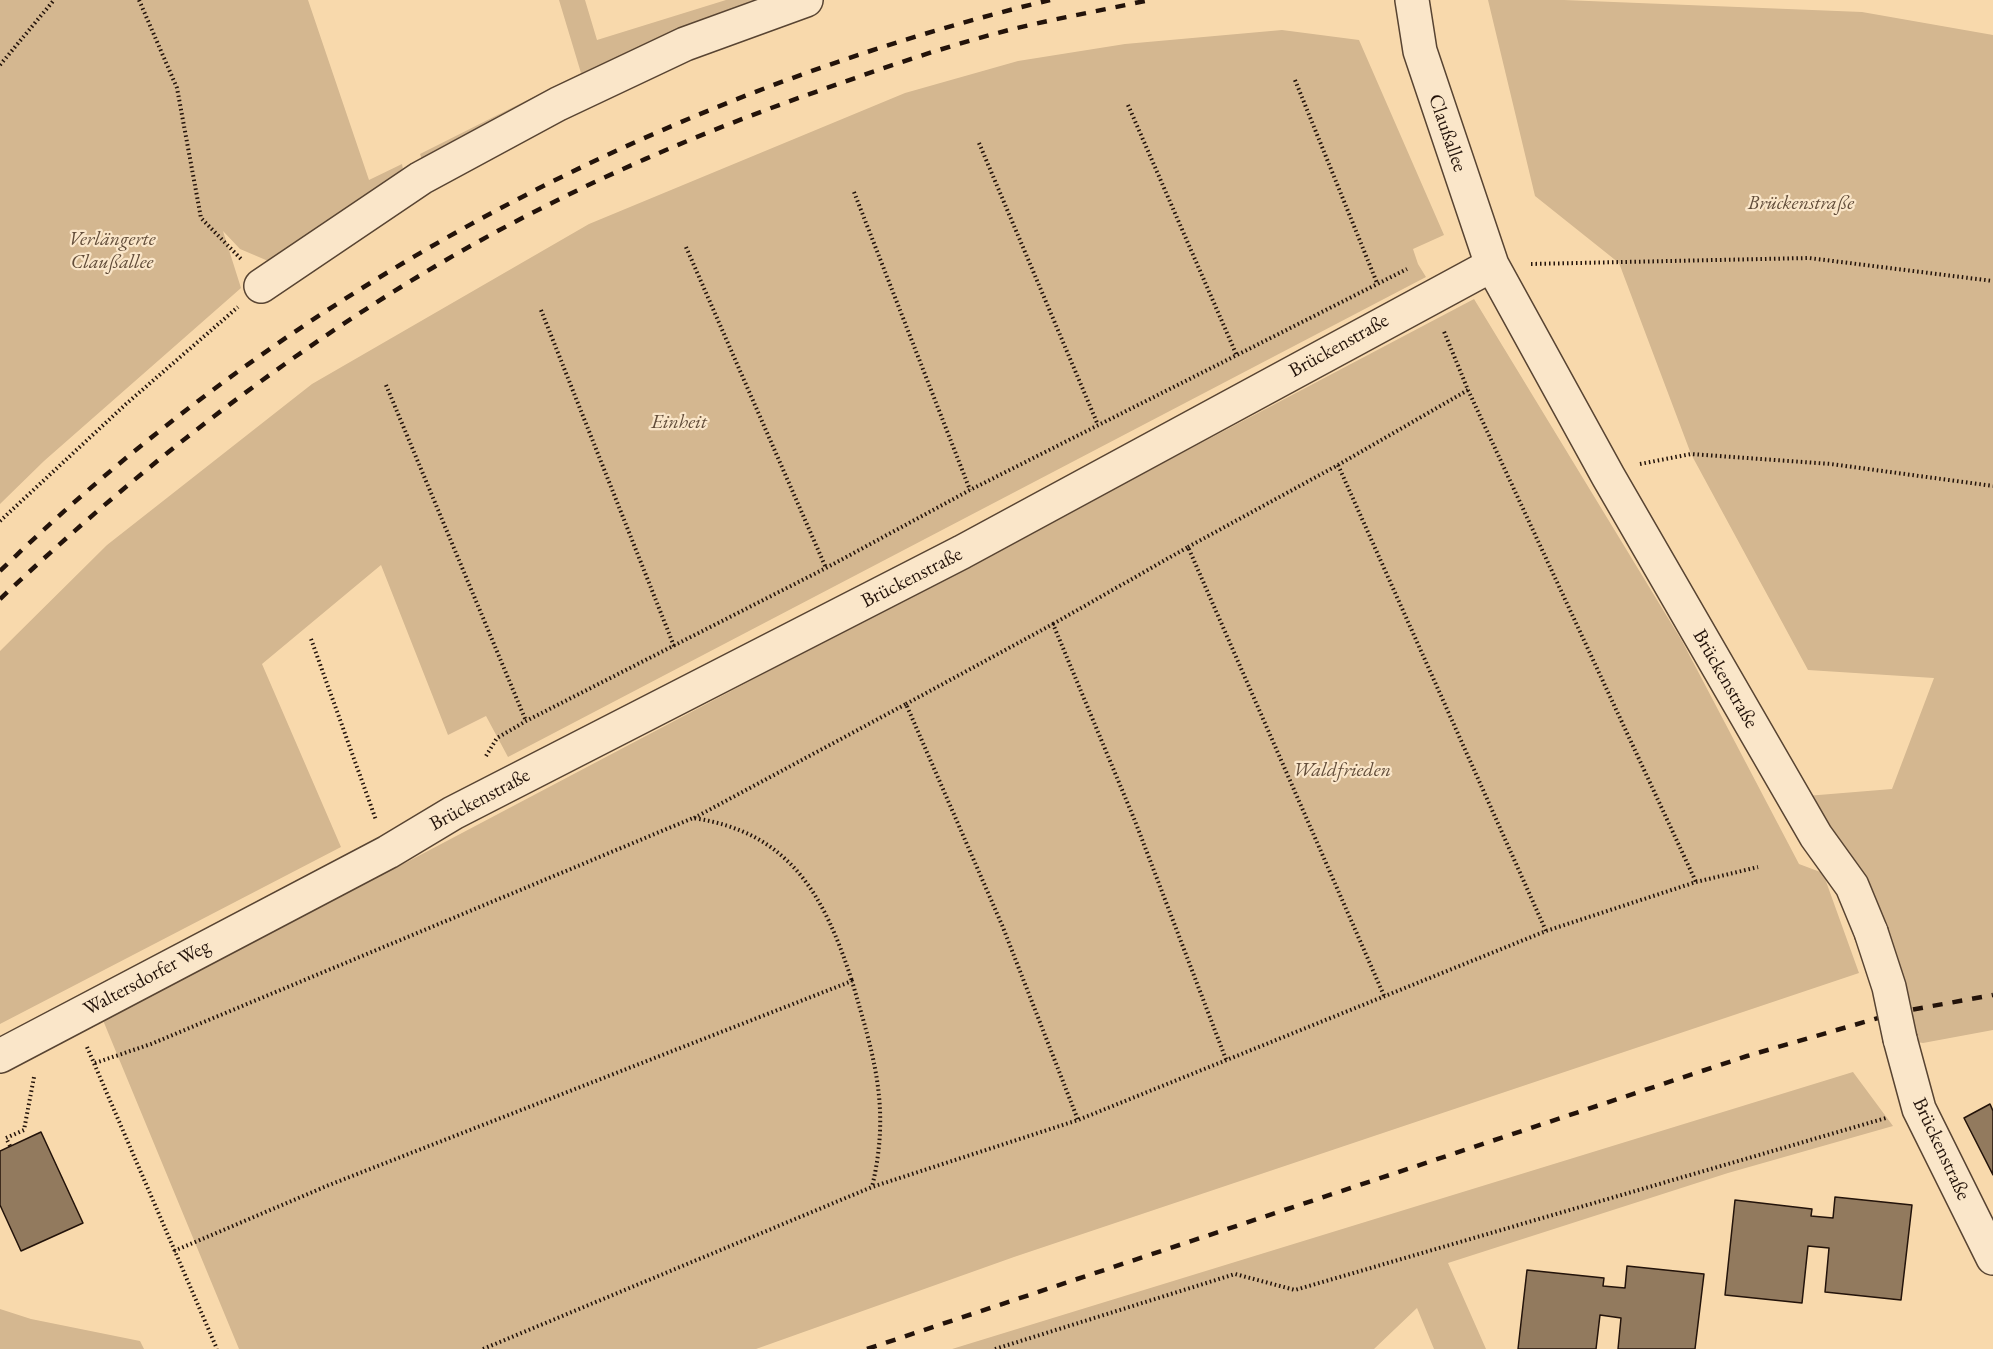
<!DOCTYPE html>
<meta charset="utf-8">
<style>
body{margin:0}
canvas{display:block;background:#f8d9ac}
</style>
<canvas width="1993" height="1349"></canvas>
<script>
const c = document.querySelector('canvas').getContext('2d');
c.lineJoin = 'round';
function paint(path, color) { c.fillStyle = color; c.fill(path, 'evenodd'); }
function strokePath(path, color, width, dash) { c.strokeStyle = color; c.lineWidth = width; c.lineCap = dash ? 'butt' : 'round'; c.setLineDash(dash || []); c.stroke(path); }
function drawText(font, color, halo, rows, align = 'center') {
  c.font = font + ' "EB Garamond",serif'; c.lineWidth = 4.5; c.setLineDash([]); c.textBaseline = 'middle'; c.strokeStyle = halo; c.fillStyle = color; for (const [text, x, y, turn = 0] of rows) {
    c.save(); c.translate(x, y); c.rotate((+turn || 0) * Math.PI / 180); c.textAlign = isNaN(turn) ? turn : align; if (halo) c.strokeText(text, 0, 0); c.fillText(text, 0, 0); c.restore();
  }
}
paint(new Path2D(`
 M0 0H308L369 180 402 164 405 180 280 266 240 249 223 231 241 288 44 461 0 504Z
 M559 0H585L597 40 726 0H784L425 168 420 154 581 73Z
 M1488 0H1564L1862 12 1993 35V1030L1923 1043 1900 1039 1889 987 1794 797 1892 789 1934 678 1808 670 1691 454 1619 263 1535 196Z
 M1282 30 1359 40 1444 235 1413 249 1418 264 1426 277 508 757 486 716 448 735 381 565 262 664 341 847 0 1024V651L107 545 312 384 589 224 905 93 1018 61 1125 44Z
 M1474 299 1682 641 1799 864 1823 873 1859 973 1014 1257 756 1349H239L100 1013 407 862Z
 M1853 1072 1893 1126 1728 1173 1448 1263 1486 1349H1434L1417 1308 1374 1349H952Z
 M0 1309 31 1319 140 1341 144 1349H0Z`), '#d4b790');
const building = new Path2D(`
 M1990 1104 1993 1111V1175L1964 1118Z
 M41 1132 83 1223 21 1251 0 1205V1151Z
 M1835 1197 1912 1205 1901 1300 1825 1292 1829 1248 1808 1246 1802 1303 1725 1295 1735 1200 1812 1209 1811 1216 1833 1218Z
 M1627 1266 1704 1274 1695 1349H1618L1621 1318 1600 1315 1596 1349H1518L1527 1270 1604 1278 1603 1286 1625 1288Z`);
paint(building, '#927a5e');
strokePath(building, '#23130a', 1.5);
const minor = new Path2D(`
 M1412 0 1420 51 1492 265 1608 476 1816 836 1852 886 1871 932
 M261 286 421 178 558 104 685 44 806 0
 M1900 1039 1919 1109 1993 1258
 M0 1056 388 852 453 813 962 552 1492 265`);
strokePath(minor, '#584432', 36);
strokePath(new Path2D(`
 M139 0 177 88 201 218 242 260
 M0 65 54 0
 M1295 80 1377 283
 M1128 105 1237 356
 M979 143 1098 425
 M854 192 970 490
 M686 247 826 568
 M1531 264 1809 258 1993 281
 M541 310 674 646
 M386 385 526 721
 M1468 390 1696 882
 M1640 464 1691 454 1831 464 1993 486
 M1338 465 1468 390 1443 329
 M0 521 126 404 238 307
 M1188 547 1338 465 1546 931
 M1053 624 1188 547 1385 998
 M311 639 376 820
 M906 704 1053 624 1135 821 1227 1062
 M486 756 497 738 526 721 826 568 970 490 1407 269
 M694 818 906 704 1002 925 1078 1120
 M87 1047 217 1349
 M95 1063 151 1044 693 818C790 832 824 895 852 981
 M10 1146 6 1138 24 1130 34 1077
 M174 1251 329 1185 852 981C874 1057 891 1107 872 1187
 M483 1349 872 1187 1078 1120 1546 931 1696 882 1758 867
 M995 1349 1235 1274 1295 1290 1886 1118`), '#23130a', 4, [1.5, 3]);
strokePath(minor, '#fae6c9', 33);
strokePath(new Path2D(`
 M0 571C289 290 660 94 1050 0
 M0 599C123 483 257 376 401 287 533 205 677 140 824 89 886 67 949 45 1013 29 1058 18 1104 10 1149 0
 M867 1349 1747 1056 1899 1012 1993 995`), '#23130a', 4.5, [10, 10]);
const minorBridge = new Path2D(`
 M1871 932 1889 987 1900 1039`);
strokePath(minorBridge, '#584432', 36, []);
strokePath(minorBridge, '#fae6c9', 33);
drawText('20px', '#23130a', '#fae6c9', [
 ["Claußallee",1447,133,71],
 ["Brückenstraße",1339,346,-29],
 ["Brückenstraße",912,578,-27],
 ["Brückenstraße",1725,679,60],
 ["Brückenstraße",480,800,-28],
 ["Waltersdorfer Weg",147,978,-28],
 ["Brückenstraße",1941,1149,65]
]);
drawText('italic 20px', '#614c39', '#fae6c9', [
 ["Brückenstraße",1801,204],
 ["Verlängerte",112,240],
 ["Claußallee",112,263],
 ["Einheit",679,423],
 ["Waldfrieden",1342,771]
]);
</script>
